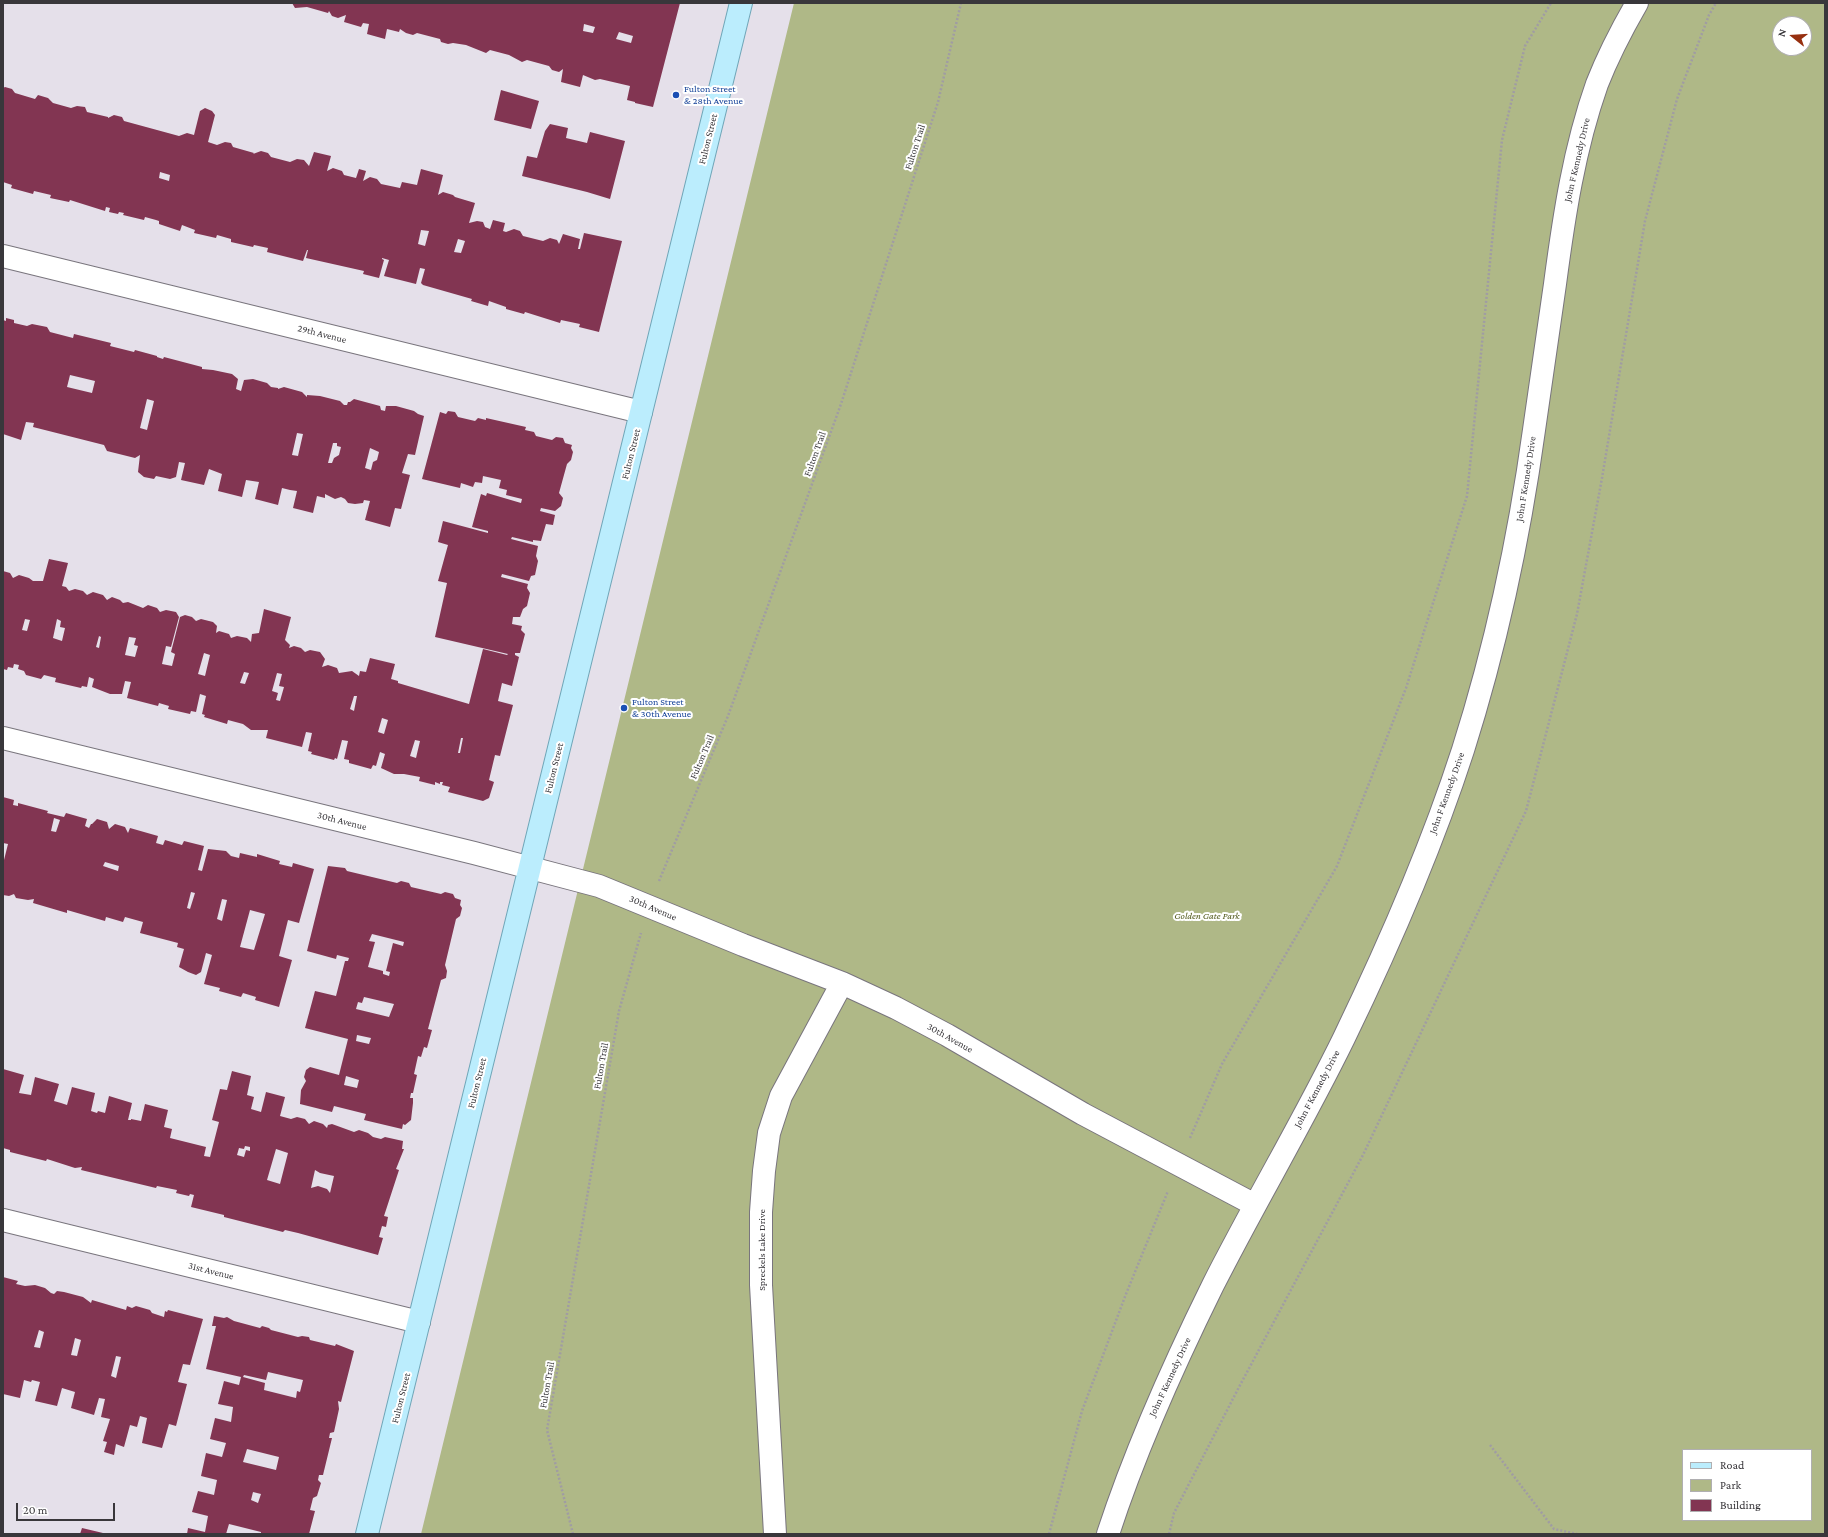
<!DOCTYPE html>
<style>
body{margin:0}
#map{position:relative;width:1828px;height:1537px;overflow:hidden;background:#e5e0ea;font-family:"Crimson Pro",serif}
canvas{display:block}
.frame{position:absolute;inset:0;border:4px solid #39373b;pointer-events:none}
.legend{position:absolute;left:1682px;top:1449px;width:130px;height:72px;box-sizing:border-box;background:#fff;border:1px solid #b0afb1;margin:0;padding:5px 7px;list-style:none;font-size:12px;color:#39373b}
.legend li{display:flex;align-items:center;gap:8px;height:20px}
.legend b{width:20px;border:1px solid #b0afb1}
.north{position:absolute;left:1772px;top:16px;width:40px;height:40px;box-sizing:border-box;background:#fff;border:1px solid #b0afb1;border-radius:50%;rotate:287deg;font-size:11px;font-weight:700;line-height:16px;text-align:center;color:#39373b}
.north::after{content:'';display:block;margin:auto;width:14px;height:18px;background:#973010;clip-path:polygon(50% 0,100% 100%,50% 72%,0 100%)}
.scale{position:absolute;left:16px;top:1503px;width:99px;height:18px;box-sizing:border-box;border:2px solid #39373b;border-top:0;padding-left:5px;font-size:12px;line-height:14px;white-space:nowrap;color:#39373b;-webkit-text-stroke:3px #fff;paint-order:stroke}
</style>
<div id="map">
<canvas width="1828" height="1537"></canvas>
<div class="frame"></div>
<ul class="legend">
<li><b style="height:5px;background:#bbedfd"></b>Road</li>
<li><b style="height:11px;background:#afb887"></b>Park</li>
<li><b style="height:11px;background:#823552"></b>Building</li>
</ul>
<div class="north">N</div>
<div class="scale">20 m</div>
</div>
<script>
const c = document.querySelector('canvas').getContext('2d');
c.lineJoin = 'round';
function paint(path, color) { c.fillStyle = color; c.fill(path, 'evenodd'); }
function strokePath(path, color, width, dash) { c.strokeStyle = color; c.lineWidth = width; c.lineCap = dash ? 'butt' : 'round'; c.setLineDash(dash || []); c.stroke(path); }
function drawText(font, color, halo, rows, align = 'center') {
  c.font = font + ' "Crimson Pro",serif'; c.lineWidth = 4; c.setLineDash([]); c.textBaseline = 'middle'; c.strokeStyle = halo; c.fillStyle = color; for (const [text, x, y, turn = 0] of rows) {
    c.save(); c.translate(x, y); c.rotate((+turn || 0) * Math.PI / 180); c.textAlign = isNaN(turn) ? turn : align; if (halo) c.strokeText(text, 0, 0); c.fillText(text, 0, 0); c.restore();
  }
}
paint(new Path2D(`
 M794 3H1825V1534H421ZM1780 24H1804V48H1780ZM1683 1450H1811V1520H1683Z`), '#afb887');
paint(new Path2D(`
 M292 3H680L653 107 635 103V102L627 100 630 86 600 79 595 80 583 75 580 87 561 82 563 69 559 72 552 70 549 66 527 60 522 62 509 55 490 50 486 53 466 45 453 43 448 44 441 42 440 39 417 33 413 35 406 33 400 29 399 32 387 29 385 39 367 34 369 24 363 23 361 27 344 22 346 15 338 18 332 16 329 11 328 13 307 7 295 8ZM584 24 595 27 593 33 583 31ZM619 32 633 36 631 43 616 39Z
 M5 87 12 89 15 93 35 99 38 95 48 98 53 103 71 108 77 106 85 107 87 112 108 117V118L114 115 122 117 124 121 179 136 187 133 194 135 200 111 205 108 212 111 215 115 208 142 217 145 225 142 231 143 233 147 254 153 253 154 261 151 268 153 271 157 290 162 297 159 304 160 309 166 314 152 331 156 327 171 333 168 342 171 344 175 356 178 359 169 366 171 363 181 370 177 377 179 381 184 400 188 402 182 417 185 421 169 443 175 438 195 443 192 453 195 455 197 475 203 469 223 477 221 483 222 485 227 490 229 493 220 505 223 503 231 506 232 514 229 520 231 523 236 543 241 550 238 557 240 559 244 563 234 580 239 578 249H580L584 233 622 241 599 332 579 327 580 324 561 320 560 323 525 312 524 314 506 309V307L489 301 488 306 471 301 472 299 423 285 421 283 425 269 420 268 416 284 384 276 389 260 382 258V259L384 260 379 278 363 274 364 271 306 258 308 250H307L303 261 267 252 268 248 254 245 253 247 231 242V239L217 235 216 238 194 233 195 230 182 225 180 231 159 224V221L156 220 145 217 144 220 123 215 124 213 119 212 118 214 109 212 110 208 106 207 105 211 70 200 69 202 50 198 51 195 34 191 33 194 11 188 12 185 3 182V88ZM160 172 170 175 169 181 159 178ZM421 230 429 231 425 246 418 244ZM458 239 465 241 461 253 454 252Z
 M501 90 539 101 531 129 494 120Z
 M550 124 568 128 566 138 587 143 590 132 625 141 610 199 587 192 522 176 527 156 537 158 545 131Z
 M6 318 14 320V323L27 326 32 324 47 327 50 332 73 338 74 334 111 343 110 346 134 352 135 350 157 356V357L163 359 164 357 202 367V369L213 370 232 374 238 379 236 389 241 391 244 380 253 379 267 383 271 387 278 388V389L284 387 302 392 307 397V395L320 396 340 401 344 405H347L348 402H350L354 399 380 406 381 410 385 411 386 406H396L414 411 418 414 424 416 415 455 408 454 402 473 410 475 401 509 395 508 390 527 365 520 370 501 364 500 363 503 355 504 348 503 345 499 341 497 335 499 325 494V498L317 496 313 513 293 508 297 491 290 490 282 488 278 505 255 499 259 482 246 480 242 497 218 491 222 474 209 469 204 485 181 480 185 463 179 462 176 477 170 479 156 476 154 479 144 477 138 472 140 455 135 458 107 451 104 445 33 427 34 423 26 422 21 440 3 434V320L6 321ZM70 375 95 381 92 393 67 387ZM147 399 154 401 147 430 140 428ZM297 433 303 434 298 456 292 455ZM333 443H337V446L341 447 339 455 334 458 332 463H328ZM370 448 379 452 377 460 373 462 371 470 365 468Z
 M448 411 455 412 458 417 475 421 478 418 486 420V418L526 427 525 430 534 432 536 436 552 440 556 437 563 438 565 443 572 445 571 448 573 452 571 460 567 464 559 493 563 498 561 506 555 511 541 508 540 511 555 515 553 525 546 524 541 541 533 540V542L512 537 511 539 538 546 536 556 538 561 535 575 531 576 529 581 502 574 501 577 528 584 527 588 530 593 527 606 523 609 520 617H513L512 624 522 626 521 630 525 634 520 653H515V655L519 657 512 686 502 683 498 701 513 705 500 756 495 755 489 780 494 782 489 798 483 801 448 792 450 787 442 785 443 782H440V784L435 782V785L419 781 420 777 404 774H394L381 768 385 754 380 752 376 766 373 765 371 769 349 763V760L344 759 348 741 342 740 337 759 335 758 334 760 311 754 312 752 308 751 312 733 306 732 302 747 266 738 268 730H251L243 724 228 720 227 724 204 717 205 715 202 714 206 696 200 694 196 712 191 711 190 714 168 709 169 706 159 703 158 706 127 698 131 682 125 681 122 694H110L92 687 94 679 89 677 87 687 82 686 81 688 55 682 56 678 44 675 41 679 26 675 24 671 18 669 19 665 14 664 13 668 8 667 7 670 3 669V571L10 573 13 578 19 575 29 578 33 581H43L49 559 68 563 62 586 66 587 69 591 75 589 83 591 87 595 93 592 103 595 107 600 112 597 120 600 123 603 128 602 143 608 148 605 157 608 160 612 166 610 176 612 179 617 171 647 166 646 162 664 172 666 175 654 171 652 180 617 185 615 192 617 196 621 201 619 213 622 217 626 216 633 219 631 229 634 231 638 237 636 247 638 251 642 252 634 259 633 264 609 291 617 285 640 290 645 289 648 294 646 301 648 305 652 310 650 320 652 325 659 322 667 328 665 337 668 339 673 352 671 359 676 360 671 366 672 370 658 395 664 391 679 398 681V683L469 704 483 649 507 655 508 654 435 637 447 583 438 581 448 545 438 542 443 521 488 533V531L472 527 481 494 486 496 487 493 521 503 522 499 506 495 507 490 499 488 501 480 483 476 482 483 475 482 473 487 461 483 460 488 422 479 440 412 446 414ZM25 619 30 620 27 631 22 630ZM57 619 61 621 60 627 65 628 62 641 53 638ZM99 636 101 637 99 648 96 647ZM129 637 136 638 134 645 138 646 135 657 125 655ZM204 653 210 655 205 676 198 674ZM244 672 249 673 245 684 240 683ZM277 673 282 674 279 686 284 687 280 701 276 700 278 693 272 691ZM354 696H357L354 711 350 709ZM382 718 388 720 384 734 378 732ZM461 738H463L460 753H458ZM415 740 420 741 416 758 410 756Z
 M3 797 14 800 13 805 18 806V803L48 811 47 813 64 817 66 813 87 819 85 826 89 828 91 824H92L97 819 107 822 109 829 115 824 125 827 128 833 130 828 158 836 156 843 163 845 165 840 182 845 184 841 204 846 198 870 202 871 208 849 226 851 231 856 239 858 240 853 257 857V854L280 861 279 864 292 867 293 863 314 869 299 923 288 920 279 956 292 960 279 1007 255 1000 256 997 243 993 241 997 219 991 220 988 204 984 212 955 206 953 201 972 196 975 188 972 179 967 184 949 177 947 178 943 140 933 143 922 125 917 123 922 106 917 105 921 67 910V913L33 903 34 899 28 900 16 898 14 894 9 896 3 895V864L8 844 3 843ZM54 818 60 820 56 832 51 831ZM105 862 119 866 118 871 103 866ZM191 892 195 893 190 909 187 908ZM222 899 227 900 222 921 217 919ZM250 910 265 914 254 950 240 947Z
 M328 866 345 868 347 871 397 883 401 881 409 883 411 887 441 894 445 892 453 894 455 898 461 900 460 905 462 908 460 916 456 919 445 965 447 971 446 978 441 980 428 1029 432 1030 427 1048 424 1047 421 1057 418 1056 414 1074 417 1075 413 1093H411L410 1098H413V1103L411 1120 405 1125 403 1124 402 1129 364 1120 366 1114 334 1106 332 1112 300 1104 301 1090 306 1081 304 1077 306 1070 310 1067 339 1075 348 1039 305 1028 315 991 336 996 345 961H348L349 958 337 955 336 959 307 951ZM372 934 404 942 403 946 393 943 386 971 390 972 389 976 383 974V971L368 967 375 942 369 941ZM364 997 394 1004 389 1017 356 1009 358 1002 362 1003ZM357 1035 371 1038 369 1044 356 1041ZM346 1076 359 1080 357 1088 344 1085Z
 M3 1069 24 1075 19 1093 31 1095 35 1077 59 1084 54 1101 61 1103 67 1105 72 1087 95 1093 91 1111 97 1113 98 1111 105 1113 109 1096 132 1103 128 1120H131V1119L141 1121 145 1104 168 1110 164 1127 172 1129 170 1138 206 1147 204 1156 210 1157 219 1122 212 1120 220 1089 227 1090 232 1071 251 1076 247 1095 254 1097 251 1109 261 1112 266 1092 285 1097 280 1116 291 1119 297 1117 305 1119 309 1124 314 1121 323 1124 327 1128 328 1125 332 1124 354 1132 359 1130 368 1133 373 1137 381 1139 385 1137 403 1141 402 1149H404L396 1169 399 1170 384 1216 388 1217 386 1227 382 1226 379 1237 383 1238 378 1255 298 1233 285 1230 283 1232 224 1217V1215L191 1207 194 1195 190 1194 189 1196 176 1193 177 1190 157 1186 156 1188 81 1170 82 1167 75 1168 47 1159 46 1161 10 1152V1150L3 1148ZM245 1146 250 1147V1151L246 1150 244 1157 237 1155 239 1148 244 1149ZM276 1149 288 1153 280 1184 267 1180ZM315 1170 320 1173 334 1176 330 1193 327 1189 318 1186 311 1188Z
 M3 1277 18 1281 16 1284 25 1286 35 1285 45 1288 51 1293 54 1294 57 1291 64 1292 83 1297 91 1303 92 1300 126 1310 127 1306 132 1308 136 1306 150 1310 152 1313 164 1317 165 1311 167 1312 168 1310 203 1319 190 1365 183 1364 178 1382 187 1384 176 1426 169 1424 162 1448 142 1443 147 1418 140 1416 137 1427 130 1425 124 1447 116 1444 114 1455 104 1452 107 1442 103 1441 110 1419 101 1417 105 1399 99 1398 94 1415 71 1408 75 1392 62 1388 57 1406 35 1401 40 1382 32 1380 31 1382 24 1380 20 1398 3 1394ZM39 1330 44 1332 40 1348 34 1347ZM75 1338 81 1340 77 1356 71 1355ZM116 1356 121 1357 116 1378 111 1376Z
 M214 1316 224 1318 227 1317 234 1321 260 1328 262 1326 269 1328 271 1330 298 1337 302 1336 309 1337 310 1340 335 1346 336 1344 354 1351 341 1402 338 1401 339 1409 334 1432 330 1433 329 1438H332L323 1475H319L318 1480 321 1483 317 1496 313 1498 310 1510 315 1511 309 1534H261V1532L229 1524 226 1534H187L188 1528 205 1532 208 1516 192 1512 198 1491 214 1495 217 1480 201 1476 206 1453 222 1457 226 1443 210 1439 215 1418 231 1422 233 1407 218 1404 224 1381 239 1385 241 1377 206 1369 216 1326H212ZM268 1372 303 1380 300 1392 297 1391 296 1398 264 1390 265 1383 243 1377 244 1375 266 1380ZM247 1449 279 1457 276 1470 243 1462ZM253 1492 261 1494 258 1503 251 1500Z
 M82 1528 103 1533V1534H80Z`), '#823552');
const minor = new Path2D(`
 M3 256 641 412
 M3 738 474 853 599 886 743 945 842 983 896 1008 947 1035 1083 1114 1255 1205
 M3 1220 419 1322
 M775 1534 761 1285V1212L764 1171 769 1133 781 1096 842 983
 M1108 1534C1136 1448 1173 1366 1213 1285 1255 1202 1303 1122 1344 1038 1389 945 1431 849 1463 750 1496 646 1519 539 1534 430 1541 382 1548 333 1555 284 1564 216 1574 149 1597 84 1608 56 1622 29 1637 3`);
const major = new Path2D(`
 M367 1534 741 3`);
strokePath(minor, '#79757d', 24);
strokePath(major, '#70a6b8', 24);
strokePath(new Path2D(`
 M659 881 728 716 841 404 938 102 961 3
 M1190 1138 1222 1064 1337 866 1406 688 1467 496 1502 140 1525 46 1551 3
 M1490 1445 1554 1529 1577 1534
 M573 1534 547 1430 619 1011 641 933
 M1049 1534 1082 1411 1126 1294 1168 1191
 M1169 1534 1174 1513 1238 1389 1363 1155 1526 811 1577 614 1602 478 1645 221 1677 99 1709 15 1716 3`), '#a09ca3', 2.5, [2, 2]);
strokePath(minor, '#fff', 22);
strokePath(major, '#bbedfd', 22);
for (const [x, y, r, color] of [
 [676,95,4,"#1a4fb4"],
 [624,708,4,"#1a4fb4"]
]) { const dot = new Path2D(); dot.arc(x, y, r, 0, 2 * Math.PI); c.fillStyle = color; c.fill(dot); strokePath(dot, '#fff', 1.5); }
drawText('10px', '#164399', '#fff', [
 ["Fulton Street",684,89],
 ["& 28th Avenue",684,101],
 ["Fulton Street",632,702],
 ["& 30th Avenue",632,714]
], 'left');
drawText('10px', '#39373b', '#fff', [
 ["Fulton Street",708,139,-76],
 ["Fulton Trail",915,147,-72],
 ["John F Kennedy Drive",1577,160,-77],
 ["29th Avenue",322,334,14],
 ["Fulton Street",631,454,-76],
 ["Fulton Trail",815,454,-70],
 ["John F Kennedy Drive",1526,479,-81],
 ["Fulton Trail",702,757,-67],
 ["Fulton Street",554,768,-76],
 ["John F Kennedy Drive",1447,793,-70],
 ["30th Avenue",342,821,14],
 ["30th Avenue",653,908,23],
 ["30th Avenue",950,1038,29],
 ["Fulton Trail",601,1066,-80],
 ["Fulton Street",477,1083,-76],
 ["John F Kennedy Drive",1317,1089,-62],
 ["Spreckels Lake Drive",762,1250,-90],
 ["31st Avenue",211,1271,14],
 ["John F Kennedy Drive",1170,1377,-65],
 ["Fulton Trail",547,1385,-80],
 ["Fulton Street",401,1398,-76]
]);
drawText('italic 10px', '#535b1d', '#fff', [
 ["Golden Gate Park",1207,916]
]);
</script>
